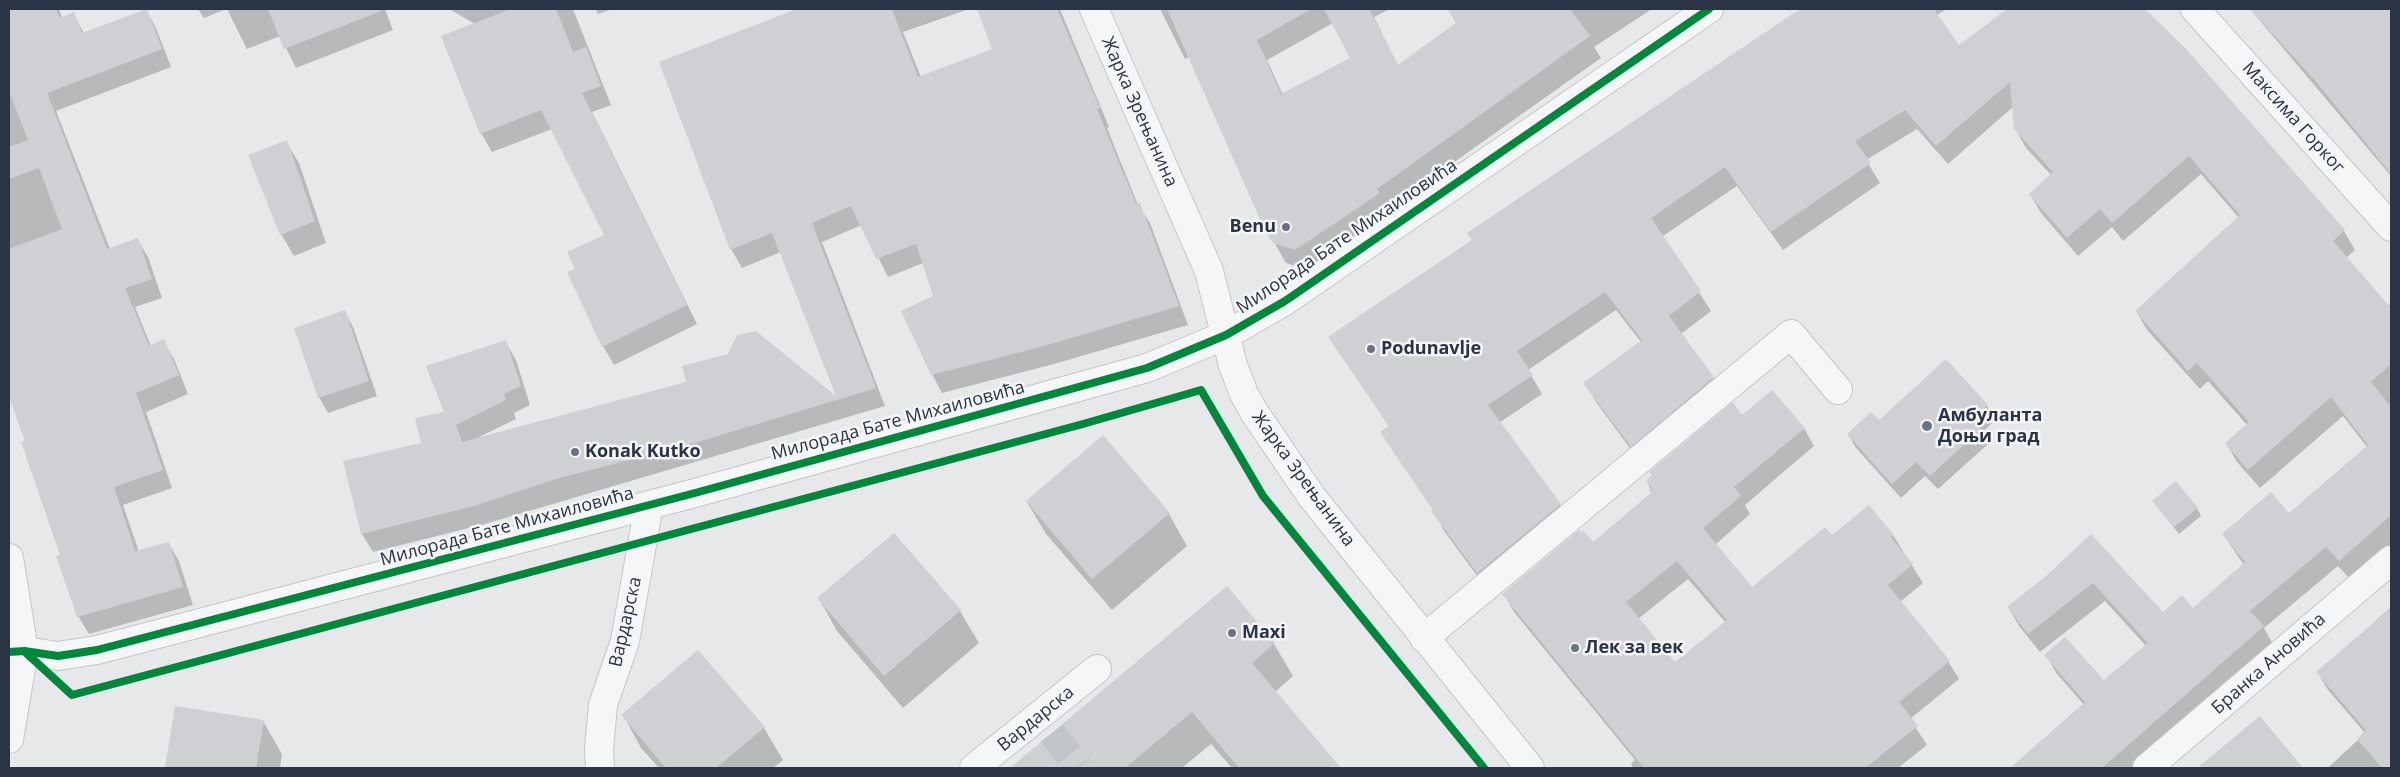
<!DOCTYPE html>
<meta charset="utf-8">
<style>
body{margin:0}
#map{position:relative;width:2400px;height:777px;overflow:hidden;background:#e6e8ea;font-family:"Open Sans",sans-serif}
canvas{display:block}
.frame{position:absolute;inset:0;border:10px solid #2b3445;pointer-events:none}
</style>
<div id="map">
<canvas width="2400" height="777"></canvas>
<div class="frame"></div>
</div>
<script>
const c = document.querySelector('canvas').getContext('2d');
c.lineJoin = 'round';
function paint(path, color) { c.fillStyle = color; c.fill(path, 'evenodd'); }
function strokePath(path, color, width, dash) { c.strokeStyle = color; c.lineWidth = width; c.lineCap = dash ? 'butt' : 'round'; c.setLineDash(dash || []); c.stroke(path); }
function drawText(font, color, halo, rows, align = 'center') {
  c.font = font + ' "Open Sans",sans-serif'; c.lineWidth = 5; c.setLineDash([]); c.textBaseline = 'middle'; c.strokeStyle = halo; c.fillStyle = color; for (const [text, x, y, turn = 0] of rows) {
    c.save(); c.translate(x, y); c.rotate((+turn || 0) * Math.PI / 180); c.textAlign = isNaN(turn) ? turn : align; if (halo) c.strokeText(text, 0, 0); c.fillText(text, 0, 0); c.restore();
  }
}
paint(new Path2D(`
 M9 9H59L62 18 73 14 84 33 146 10 156 28 171 67 56 111 110 249 137 239 148 257 162 298 135 307 151 346 163 341 174 359 188 394 146 412 172 488 123 505 139 552 168 543 179 561 193 605 89 634 78 616 27 441 9 394Z
 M198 9H226L204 18Z
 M227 9H385L393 30 296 68 280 36 247 49Z
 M449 9H573L611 105 592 112 697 324 614 365 603 346 577 269 605 235 552 129 492 152 481 133 475 24Z
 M595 9H613L598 14Z
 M798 9H969L903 32 921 77 993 49 978 9H1060L1109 127 1107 128 1138 205 1150 223 1188 325 1054 364 942 393 932 374 935 297 923 263 888 277 862 225 822 242 885 406 485 524 373 552 362 534 345 462 422 444 505 341 516 360 530 405 514 413 516 419 477 438 688 383 729 355 755 332 839 400 781 252 742 268 731 249Z
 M1160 9H1390L1374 17 1398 66 1457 24 1448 9H1652L1594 47 1601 58 1388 209 1391 214 1307 270 1286 263 1274 242 1189 57 1185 59ZM1333 23 1351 59 1283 95 1267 60Z
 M1801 9H1947L1937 15 1959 47 2009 9H2022L2042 34 2072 9H2144L2185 50 2344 231 2355 250 2346 258 2388 306 2391 303V544L2350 579 2338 566 2264 628 2274 646 2135 768H2012L2084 705 2057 674 2046 655 2103 682 2146 646 2105 601 2040 652 2019 626 2008 607 2047 576 2091 536 2163 613 2193 610 2244 565 2223 534 2289 515 2367 447 2343 416 2260 488 2237 462 2226 443 2247 425 2208 381 2200 389 2147 330 2136 311 2239 218 2201 174 2123 241 2112 227 2078 256 2041 213 2030 194 2051 175 2026 148 2015 128 2013 107 1948 164 1917 129 1866 160 1880 183 1783 250 1737 186 1663 236 1711 311 1681 334 1713 378 1724 397 1642 465 1596 402 1585 383 1641 342 1616 310 1528 370 1542 394 1499 423 1560 505 1571 524 1489 592 1444 531 1434 511 1393 451 1382 432 1390 428 1330 337 1473 241 1674 94Z
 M2250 9H2291L2295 13 2301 9H2391V176Z
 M286 142 299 163 326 243 294 256 281 234Z
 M345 312 353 327 377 396 328 413 319 397Z
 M1946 361 1987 406 1995 420 1982 433 1988 444 1938 489 1925 476 1901 498 1856 448 1848 434 1879 422Z
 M1742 416 1804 428 1814 446 1745 505 1750 514 1715 545 1752 588 1831 537 1893 535 1923 583 1900 602 1948 661 1959 679 1910 719 1927 745 1898 768H1633L1631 763 1635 760 1514 612 1504 594 1593 544 1652 494 1647 481ZM1688 579 1726 623 1674 664 1638 619Z
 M1027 502 1169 514 1187 546 1112 610 1046 534Z
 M2154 502 2197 508 2201 516 2179 534Z
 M894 535 960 611 979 643 903 708 837 631 819 599Z
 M1227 588 1274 644 1293 676 1275 692 1340 768H1232L1211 744 1182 768H1012Z
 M2391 607V768H2328L2365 733 2328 690 2318 673Z
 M698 651 764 728 783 760 773 768H659L641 748 623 715Z
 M176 708 263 721 282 754 280 768H166Z
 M2215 755 2296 763 2300 768H2222Z`), '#0003');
paint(new Path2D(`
 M9 9H56L60 18 74 12 82 33 147 9 162 49 47 93 107 249 138 238 152 279 125 288 149 346 164 339 179 375 136 393 163 470 114 487 135 551 169 542 183 587 77 617 56 556 60 555 21 442 25 441 9 397V249L62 229 39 168 9 179V147L28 140 9 91Z
 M268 9H380L381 11 284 49Z
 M511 9H556L573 52 586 47 601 86 582 93 687 305 602 347 567 272 575 269 567 252 604 235 541 110 480 134 441 36Z
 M797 9H892L918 77 992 49 977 9H1057L1100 108 1097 109 1136 204 1140 203 1179 306 1044 346 931 375 901 311 933 296 916 244 876 259 851 206 812 223 876 388 698 442 556 479 474 506 361 534 343 461 421 443 415 418 444 412 426 366 506 340 521 386 504 394 506 400 456 425 462 442 686 382 682 366 728 354 737 335 756 331 836 396 772 233 730 250 659 62Z
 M1167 9H1311L1257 40 1281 94 1350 58 1324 9H1369L1398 65 1457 22 1447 9H1570L1590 36 1377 189 1380 193 1295 250 1273 243 1267 235Z
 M1800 9H1934L1959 45 2007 9H2145L2186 49 2345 230 2333 241 2391 308V364L2371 382 2391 407V515L2339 561 2326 547 2250 611 2264 626 2102 768H2010L2085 702 2044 655 2065 637 2104 680 2148 643 2093 583 2028 634 2007 607 2046 576 2091 534 2163 612 2182 595 2193 608 2245 562 2222 534 2271 492 2289 513 2368 445 2331 397 2248 470 2225 443 2249 422 2197 363 2188 371 2135 311 2240 215 2189 156 2112 223 2100 209 2067 238 2029 194 2053 172 2014 129 2010 82 1936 146 1905 110 1855 141 1871 163 1771 232 1725 167 1651 218 1701 291 1669 316 1714 377 1631 447 1583 383 1642 340 1605 292 1517 351 1533 375 1488 405 1561 504 1477 573 1431 511 1433 510 1380 432 1389 426 1328 337 1472 240 1467 233Z
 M2250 9H2391V174L2318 84Z
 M287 140 315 221 280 235 248 155Z
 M345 310 369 381 318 398 294 328Z
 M1946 359 1988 405 1972 420 1981 429 1930 476 1916 462 1892 484 1847 434 1871 412 1879 420Z
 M1772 390 1805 428 1734 487 1741 496 1703 528 1752 587 1825 527 1832 535 1869 505 1894 535 1891 537 1913 564 1888 585 1950 661 1899 702 1918 726 1865 768H1644L1502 594 1579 530 1581 532 1583 530 1593 542 1651 493 1649 491 1652 488 1646 481 1652 475 1649 472 1733 402 1742 415ZM1677 561 1727 620 1675 662 1626 602Z
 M1103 435 1170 513 1092 579 1026 501Z
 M2176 481 2198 508 2174 527 2152 501Z
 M894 533 961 610 884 676 817 598Z
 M1227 586 1275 643 1252 663 1341 768H1239L1192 712 1125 768H1010Z
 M2391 608V768H2382L2357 739 2366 730 2316 672Z
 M698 650 765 727 716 768H666L621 715Z
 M175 706 264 720 256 768H165Z
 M2260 716 2303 768H2197Z`), '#ced0d3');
strokePath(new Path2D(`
 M1052 733 1079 768`), '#c1c4c9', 28, [28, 14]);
const minor = new Path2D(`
 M1094 9 1209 271 1233 365 1244 394 1254 412 1312 497 1530 768
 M2195 9 2391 227
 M9 558 24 651 9 739
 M1424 638 1791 334 1838 390
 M9 652 24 651 58 656 97 650 695 493 1147 368 1226 335 1285 301 1709 9
 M600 768 599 750 603 705 625 641 649 505
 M974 768 1097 669
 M2147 768 2391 560`);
strokePath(minor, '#c4c6c8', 30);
strokePath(minor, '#f5f6f7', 28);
strokePath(new Path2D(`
 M24 651 72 695 1083 424 1201 390 1263 496 1484 768
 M9 652 24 651 58 656 97 650 695 493 1147 368 1226 335 1285 301 1709 9`), '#00873e', 8);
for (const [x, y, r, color] of [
 [1286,227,5,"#6c737f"],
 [1371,349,5,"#6c737f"],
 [1927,426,6,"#6c737f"],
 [575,452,5,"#6c737f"],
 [1232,633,5,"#6c737f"],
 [1575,648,5,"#6c737f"]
]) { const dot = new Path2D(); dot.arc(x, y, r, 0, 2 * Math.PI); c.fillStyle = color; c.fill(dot); strokePath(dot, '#f4f6f9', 2); }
drawText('18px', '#2b3445', '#f4f6f9', [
 ["Жарка Зрењанина",1139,112,66],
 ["Максима Горког",2293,118,48],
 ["Милорада Бате Михаиловића",1347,237,-34],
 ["Милорада Бате Михаиловића",898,421,-15],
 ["Жарка Зрењанина",1303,479,54],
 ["Милорада Бате Михаиловића",507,527,-15],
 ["Вардарска",626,622,-77],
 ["Бранка Ановића",2269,664,-41],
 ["Вардарска",1036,719,-39]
]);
drawText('bold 18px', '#2b3445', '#f4f6f9', [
 ["Benu",1276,227,"right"],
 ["Podunavlje",1381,349],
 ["Амбуланта",1938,416],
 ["Доњи град",1938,437],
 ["Konak Kutko",585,452],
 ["Maxi",1242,633],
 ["Лек за век",1585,648]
], 'left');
</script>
